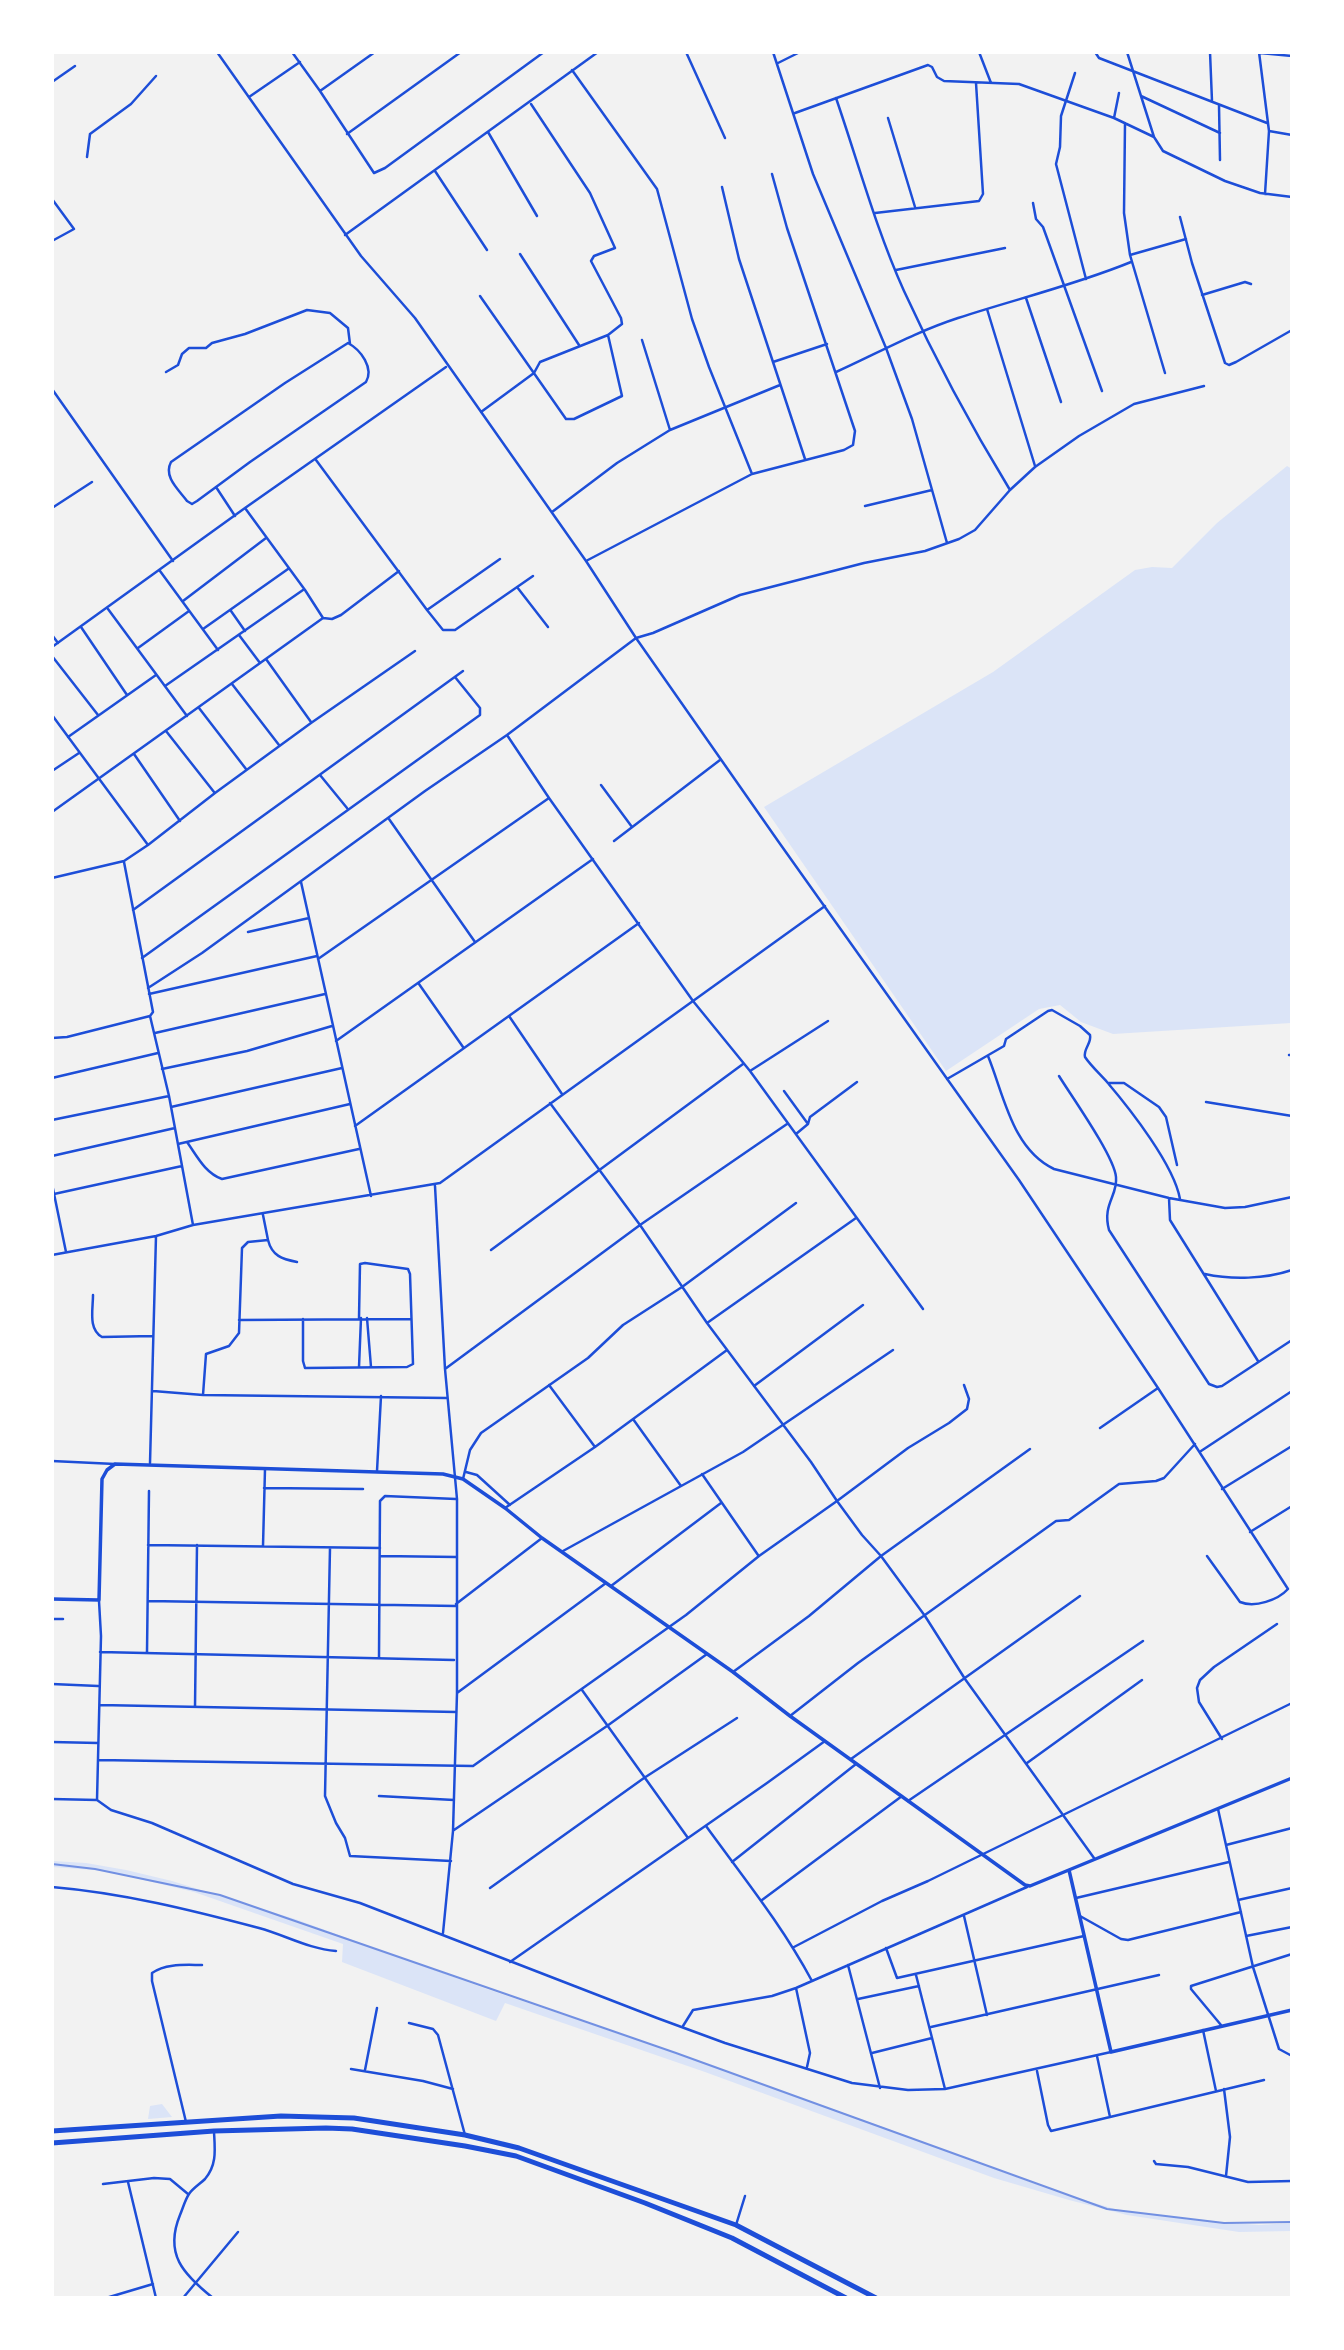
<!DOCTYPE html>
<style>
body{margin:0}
#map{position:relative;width:1344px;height:2350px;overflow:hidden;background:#f2f2f2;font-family:"Crimson Pro",serif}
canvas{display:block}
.frame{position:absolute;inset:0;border:54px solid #fff;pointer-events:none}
</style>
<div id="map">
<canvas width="1344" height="2350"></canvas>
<div class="frame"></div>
</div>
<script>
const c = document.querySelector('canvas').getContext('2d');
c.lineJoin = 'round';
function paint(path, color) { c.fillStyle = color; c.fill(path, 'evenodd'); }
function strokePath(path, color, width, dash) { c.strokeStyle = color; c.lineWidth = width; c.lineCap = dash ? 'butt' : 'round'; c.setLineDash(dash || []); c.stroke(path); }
paint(new Path2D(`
 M1287 466 1292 469 1291 1023 1113 1034 1081 1022 1060 1005 1039 1009 946 1071 764 807 993 672 1135 570 1152 567 1172 568 1217 523Z
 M53 1861 86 1863 126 1870 172 1881 295 1919 484 1988 652 2045 880 2126 1054 2191 1118 2210 1192 2220 1259 2225 1291 2223V2231L1239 2232 1127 2215 1069 2200 994 2178 705 2072 505 2003 496 2021 342 1962 343 1944 194 1892 106 1871 53 1867Z
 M162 2104 172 2117 148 2119 150 2106Z`), '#dbe4f7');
strokePath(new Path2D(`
 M217 52 361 256 415 318 586 561 636 638 778 841 1019 1180 1158 1388 1288 1589C1278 1600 1255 1608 1240 1602L1207 1556
 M292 52 320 91 374 173 385 168 544 52
 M686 52 725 138
 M773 52 813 174 886 348 912 419 947 543
 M979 52 991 83
 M1095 52 1099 58 1267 123
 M1127 52 1154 137 1163 151 1225 181 1260 193 1292 197
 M1210 52 1212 101
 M1259 52 1269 131 1265 194
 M1260 53 1292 56
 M778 63 800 52
 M572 70 657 189 692 319 709 367 752 474
 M1075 73 1061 116 1060 147 1056 164 1086 279
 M52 82 75 66
 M320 91 375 52
 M1141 96 1220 133
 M249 97 300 62
 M836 98C858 162 876 229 904 291 935 359 971 426 1010 490
 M531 104 590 193 615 248 594 256 591 261 621 318 622 324 608 335
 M1219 105 1220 160
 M795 113 928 65 932 67 937 77 944 81 1019 84 1114 118 1154 137
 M888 118 915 207
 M1114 118 1119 93
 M1125 123 1124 213 1130 255 1165 373
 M1269 131 1292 135
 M488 132 537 216
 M347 134 461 52
 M87 157 90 134 131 104 156 76
 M435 171 487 250
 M722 187 739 259 805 459
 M52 199 74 229 52 241
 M1033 203 1036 219 1043 227 1047 238 1102 391
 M875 213 979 201 983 194 976 83
 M1180 217 1192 263 1225 363 1229 365 1236 362 1292 330
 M345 235 598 52
 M520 254 579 345
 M1130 255 1186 239
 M896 270 1005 248
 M1202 295 1245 282 1251 284
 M480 296C509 337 537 378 566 419H574L622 396 608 335 540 362 534 373 481 412
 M1026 298 1061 402
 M987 309 1035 466
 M642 340 670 430
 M348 343C361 350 374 368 366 382L250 462 197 501 192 504 187 501C179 490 163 477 171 462L285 383Z
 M773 362 827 344
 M166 372 178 365 182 354 189 348H206L212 343 245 334 307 310 330 313 348 328 350 344
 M836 372C876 354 915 332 958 318 1016 299 1075 285 1131 262
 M52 389 173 561
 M316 460 427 610 500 559
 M216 487 235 516
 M865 506 932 490
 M52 508 92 482
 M245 508 305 590 323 618 332 619 341 615 399 571
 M552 512 617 463 670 430 780 385
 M586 561 752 474 844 450 853 445 855 431 787 228 772 174
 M160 571 218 650
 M517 587 548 627
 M183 601 266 538
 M108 609 187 716
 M427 610 443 630H455L533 576
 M231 611 245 631
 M81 627 127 695
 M203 629 288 569
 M52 635 58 643
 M239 635 260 663
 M52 647 245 508 446 367
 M138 648 189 611
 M52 656 98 715
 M266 659 311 722
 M232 684 279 745
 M165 686 303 590
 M199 708 246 769
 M52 715 148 845
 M166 731 214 792
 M507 735 549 798
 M68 737 156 675
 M134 754 180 821
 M52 771 79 753
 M320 775 347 808
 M601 785 632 827
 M52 812 323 618
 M389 819 475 942
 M614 841 720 760
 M124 862 153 1012 150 1016 169 1096 193 1225
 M52 878 124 861 148 845 215 793 311 723 415 651
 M301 882 371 1196
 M133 910 463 671
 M248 932 309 918
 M142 958 480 715V708L455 677
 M318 959 549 798 693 1001 750 1071 923 1309
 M419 984 463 1047
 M148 988 202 953 425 791 507 735 636 638 653 633 740 595 864 563 925 551 959 539 975 530 1010 490 1035 467 1079 436 1134 404 1204 386
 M149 994 317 956
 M509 1016 562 1094
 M155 1033 325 994
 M52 1038 67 1037 150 1016
 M336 1041 593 859
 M1289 1055H1292
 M988 1056C1004 1095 1012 1149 1054 1169L1169 1198 1225 1208 1245 1207 1292 1197
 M162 1069 247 1051 332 1026
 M750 1071 828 1021
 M1059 1076C1072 1097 1114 1156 1116 1177 1118 1196 1102 1204 1109 1230L1209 1384 1217 1387 1222 1386 1292 1340
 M52 1078 158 1053
 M947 1079 1004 1046 1006 1039 1048 1011 1052 1010 1080 1026 1090 1035C1092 1043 1083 1049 1085 1057 1091 1066 1100 1074 1107 1082 1130 1109 1174 1165 1180 1199
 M1108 1083H1124L1159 1107 1166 1117 1177 1165
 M784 1091 808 1124
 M1206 1102 1292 1116
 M550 1103 640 1225 707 1323 811 1462 837 1501 862 1535 881 1556 925 1616 965 1679 1094 1858
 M171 1107 342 1068
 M52 1120 169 1096
 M355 1126 639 923
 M796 1134 808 1124 810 1117 857 1082
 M187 1142C197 1156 205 1173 222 1179L359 1149
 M178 1144 350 1104
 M52 1156 175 1128
 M52 1184 66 1252
 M435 1186 445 1369 457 1499V1693L453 1831 443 1933
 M54 1194 182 1166
 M1169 1198 1170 1220 1258 1361
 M268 1240C272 1256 282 1259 297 1262
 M491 1250 743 1064
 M52 1255 156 1236 193 1225 440 1183 825 906
 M1205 1274C1232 1280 1265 1279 1292 1270
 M93 1295C93 1310 88 1329 102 1337L153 1336
 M367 1318 371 1367
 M303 1319V1361L305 1368 407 1367 413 1364 410 1274 408 1269 365 1263 360 1264 359 1318
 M239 1320 411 1319
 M707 1323 856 1218
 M359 1367 361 1318
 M445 1369 640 1225 787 1124
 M549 1385 595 1447
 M754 1386 863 1305
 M153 1391 203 1395 447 1398
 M203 1395 206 1354 229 1346 239 1333 242 1248 248 1242 268 1240 263 1215
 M633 1419 681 1486
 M1100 1428 1158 1388
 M1201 1451 1292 1391
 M52 1461 115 1464
 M150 1463 156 1236
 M377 1471 381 1396
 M466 1472 477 1475 510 1505
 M702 1474 758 1555
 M463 1479 470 1450 481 1433 588 1358 623 1325 682 1287 796 1203
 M264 1488 363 1489
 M1222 1489 1292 1446
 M505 1508 595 1447 727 1350
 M1250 1532 1292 1506
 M148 1545 380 1548
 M263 1546 265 1469
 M330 1548 325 1796 336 1823 345 1838 350 1856 451 1861
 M563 1551 743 1452 893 1350
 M380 1556 457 1557
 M611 1586 721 1503
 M148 1601 456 1606
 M456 1604 542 1538
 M52 1619H63
 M100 1652 454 1660
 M147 1652 149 1491
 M379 1657 380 1501 385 1496 456 1499
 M733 1672 809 1616 881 1556 1030 1449
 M52 1684 98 1686
 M582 1690 688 1838
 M457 1693 606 1583
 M100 1705 456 1712
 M195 1707 197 1545
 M790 1716 858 1663 1056 1521 1069 1520 1119 1484 1156 1481 1164 1478 1195 1444
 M1222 1739 1199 1702 1197 1688 1200 1680 1214 1667 1277 1624
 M52 1742 98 1743
 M851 1759 1080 1596
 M98 1760 473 1766 686 1615 759 1556 837 1501 908 1448 949 1423 967 1409 969 1399 964 1385
 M1027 1763 1142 1680
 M379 1796 454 1800
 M52 1799 97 1800
 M97 1800 111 1810 152 1823 293 1884 360 1903 657 2018 725 2043 852 2083 908 2090 945 2089 1111 2052
 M97 1800 101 1636 99 1601
 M908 1801 1143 1641
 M1218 1809 1253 1967 1279 2049 1292 2056
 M706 1826C743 1877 782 1925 812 1981
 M454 1830 607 1726 707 1654
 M1226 1845 1292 1828
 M732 1862 856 1764
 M52 1887C123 1893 191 1910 259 1928 285 1935 309 1949 336 1951
 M490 1888 644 1778 737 1718
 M1076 1898 1229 1862
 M762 1900 902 1796
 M1238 1900 1292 1888
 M964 1916 987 2015
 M1080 1916 1121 1939 1128 1940 1241 1912
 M1246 1936 1292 1927
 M794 1947 882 1901 928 1881 1292 1703
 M886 1948 897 1978 1084 1936
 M510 1962 767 1783 825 1741
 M848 1965 880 2088
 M916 1975 945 2089
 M796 1988 810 2053 807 2067
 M858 1999 919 1986
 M409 2023 433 2029 438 2035 465 2135
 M1221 2025 1191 1989V1986L1292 1954
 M683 2026 693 2010 772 1996 796 1988 1027 1887
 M931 2027 1159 1975
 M1203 2030 1216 2091
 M872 2053 932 2038
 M1097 2056 1110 2117 1264 2080
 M351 2069 423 2081 453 2089
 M365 2070 377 2008
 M1037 2071 1048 2125 1051 2131 1110 2117
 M1224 2089 1230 2137 1226 2176
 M186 2122 152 1981V1973C166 1963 186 1965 202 1965
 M1154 2161 1156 2164 1188 2167 1248 2182 1292 2181
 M128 2182 156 2298
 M103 2184 154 2178 170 2179 188 2194
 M736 2225 745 2196
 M106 2298 153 2284
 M183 2298 238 2232
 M213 2298C183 2274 164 2254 180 2215 183 2208 185 2200 189 2194 193 2188 200 2184 205 2179 217 2165 215 2150 214 2132`), '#1d4ed8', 2.5);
strokePath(new Path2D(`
 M52 1599 99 1600 102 1479 107 1470 115 1464 443 1474 463 1479 505 1508 542 1538 733 1672 790 1716 1025 1885 1030 1886 1047 1879 1292 1778
 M1069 1870 1111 2052 1292 2010`), '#1d4ed8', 3.5);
strokePath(new Path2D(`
 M52 2131 281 2116 354 2118 465 2135 519 2148 736 2225 876 2298
 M52 2143 214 2131 326 2128 352 2129 465 2146 516 2156 645 2203 732 2238 846 2298`), '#1d4ed8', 5);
strokePath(new Path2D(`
 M52 1864 95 1869 220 1895 676 2053 1107 2209 1224 2223 1292 2222`), '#7290e2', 2);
</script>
